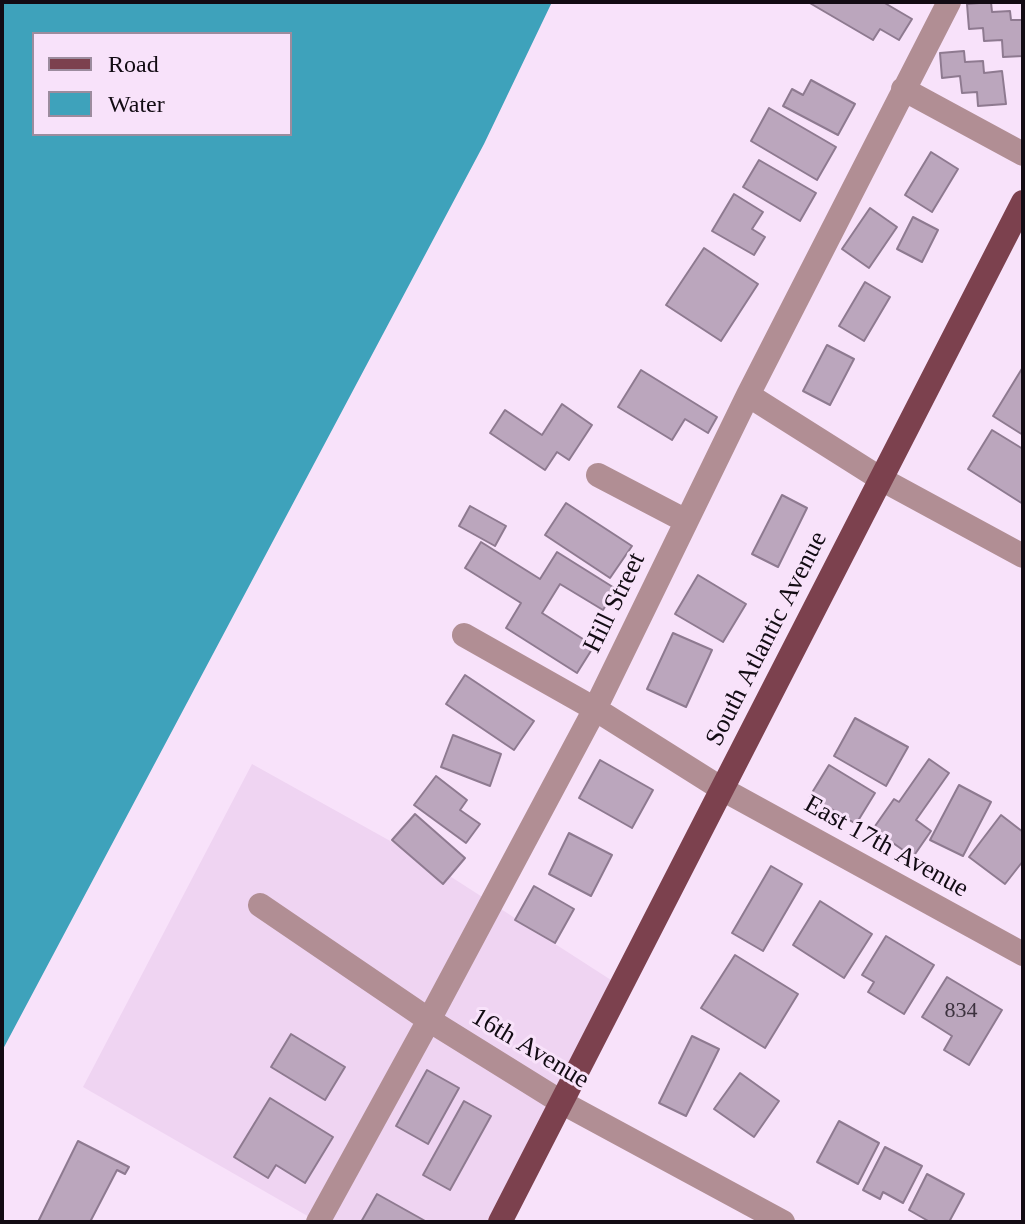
<!DOCTYPE html>
<style>
body{margin:0}
#map{position:relative;width:1025px;height:1224px;overflow:hidden;background:#f8e2fa;font-family:Georgia,serif}
canvas{display:block}
.frame{position:absolute;inset:0;border:4px solid #120b13;pointer-events:none}
.legend{position:absolute;left:32px;top:32px;width:260px;height:104px;box-sizing:border-box;background:#f8e2fa;border:2px solid #9c8c9e;margin:0;padding:10px 14px;list-style:none;font-size:24px;color:#120b13}
.legend li{display:flex;align-items:center;gap:16px;height:40px}
.legend b{width:40px;border:2px solid #9c8c9e}
</style>
<div id="map">
<canvas width="1025" height="1224"></canvas>
<div class="frame"></div>
<ul class="legend">
<li><b style="height:10px;background:#7c414e"></b>Road</li>
<li><b style="height:22px;background:#3ea2bb"></b>Water</li>
</ul>
</div>
<script>
const c = document.querySelector('canvas').getContext('2d');
c.lineJoin = 'round';
function paint(path, color) { c.fillStyle = color; c.fill(path, 'evenodd'); }
function strokePath(path, color, width, dash) { c.strokeStyle = color; c.lineWidth = width; c.lineCap = dash ? 'butt' : 'round'; c.setLineDash(dash || []); c.stroke(path); }
function drawText(font, color, halo, rows, align = 'center') {
  c.font = font + ' Georgia,serif'; c.lineWidth = 6; c.setLineDash([]); c.textBaseline = 'middle'; c.strokeStyle = halo; c.fillStyle = color; for (const [text, x, y, turn = 0] of rows) {
    c.save(); c.translate(x, y); c.rotate((+turn || 0) * Math.PI / 180); c.textAlign = isNaN(turn) ? turn : align; if (halo) c.strokeText(text, 0, 0); c.fillText(text, 0, 0); c.restore();
  }
}
paint(new Path2D(`
 M252 764 428 862 611 980 487 1222H318L83 1087Z`), '#efd4f2');
paint(new Path2D(`
 M2 2H552L484 144 2 1051ZM34 34H290V134H34Z`), '#3ea2bb');
const building = new Path2D(`
 M808 2H883L912 19 899 40 880 29 873 40Z
 M991 2 992 12 1010 11 1011 20H1023V56L1003 57 1002 40 984 41 983 28 969 29 967 4Z
 M964 51 965 62 983 61 984 73 1002 71 1006 104 978 106 977 92 962 93 960 76 942 78 940 53Z
 M811 80 855 104 838 135 783 106 792 89 803 95Z
 M769 108 836 147 817 180 751 141Z
 M931 152 958 169 932 212 905 195Z
 M759 160 816 193 800 221 743 187Z
 M734 194 763 212 752 229 765 237 754 255 712 231Z
 M870 208 897 227 869 268 842 249Z
 M913 217 938 230 922 262 897 249Z
 M704 248 758 284 721 341 666 305Z
 M865 282 890 297 864 341 839 326Z
 M827 345 854 359 830 405 803 391Z
 M1023 367V435L993 416Z
 M641 370 717 417 708 433 685 419 672 440 618 407Z
 M562 404 592 425 569 460 557 452 545 470 490 433 505 410 542 435Z
 M992 430 1023 449V504L968 469Z
 M782 495 807 508 778 567 752 554Z
 M566 503 632 546 610 578 545 535Z
 M470 506 506 526 495 546 459 526Z
 M481 542 540 579 557 552 616 589 603 610 560 584 542 613 594 646 577 673 506 628 521 603 465 568Z
 M698 575 746 604 723 642 675 614Z
 M673 633 712 650 686 707 647 689Z
 M465 675 534 721 514 750 446 704Z
 M855 718 908 747 886 786 834 756Z
 M453 735 501 754 490 786 441 767Z
 M929 759 949 773 916 820 931 831 913 857 873 829 894 799 899 802Z
 M600 760 653 790 632 828 579 798Z
 M829 765 875 793 856 824 810 796Z
 M436 776 467 800 460 810 480 824 466 843 414 805Z
 M959 785 991 802 963 856 930 840Z
 M415 814 465 858 443 884 392 840Z
 M1001 815 1023 832V861L1005 884 969 857Z
 M569 833 612 855 591 896 549 874Z
 M771 866 802 884 763 951 732 933Z
 M534 886 574 909 555 943 515 920Z
 M820 901 872 934 844 978 793 945Z
 M886 936 934 965 904 1014 868 992 874 982 862 975Z
 M735 955 798 994 765 1048 701 1008Z
 M947 977 1002 1010 969 1065 944 1050 952 1036 922 1017Z
 M291 1034 345 1067 325 1100 271 1067Z
 M692 1036 719 1049 686 1116 659 1103Z
 M427 1070 459 1088 428 1144 396 1126Z
 M740 1073 779 1101 754 1137 714 1109Z
 M270 1098 333 1137 305 1183 276 1165 268 1178 234 1157Z
 M464 1101 491 1116 450 1190 423 1175Z
 M839 1121 879 1143 858 1184 817 1162Z
 M78 1141 129 1167 125 1174 117 1170 90 1222H38Z
 M885 1147 922 1166 903 1203 883 1192 880 1199 863 1190Z
 M927 1174 964 1194 949 1222H930L909 1210Z
 M377 1194 427 1222H361Z`);
paint(building, '#bba6bd');
strokePath(building, '#8e7a90', 2);
strokePath(new Path2D(`
 M903 89 1023 154
 M748 395 881 479 1023 556
 M598 475 686 521
 M464 635 595 709 722 789 1023 954
 M260 905 429 1020 561 1102 783 1222
 M318 1222 429 1020 595 709 748 395 949 2`), '#b18e94', 24);
strokePath(new Path2D(`
 M500 1222 1023 202`), '#7c414e', 24);
drawText('22px', '#3c323e', null, [
 ["834",961,1011]
]);
drawText('26px', '#120b13', '#f8e2fa', [
 ["Hill Street",615,603,-64],
 ["South Atlantic Avenue",767,639,-63],
 ["East 17th Avenue",886,847,29],
 ["16th Avenue",530,1049,31]
]);
</script>
